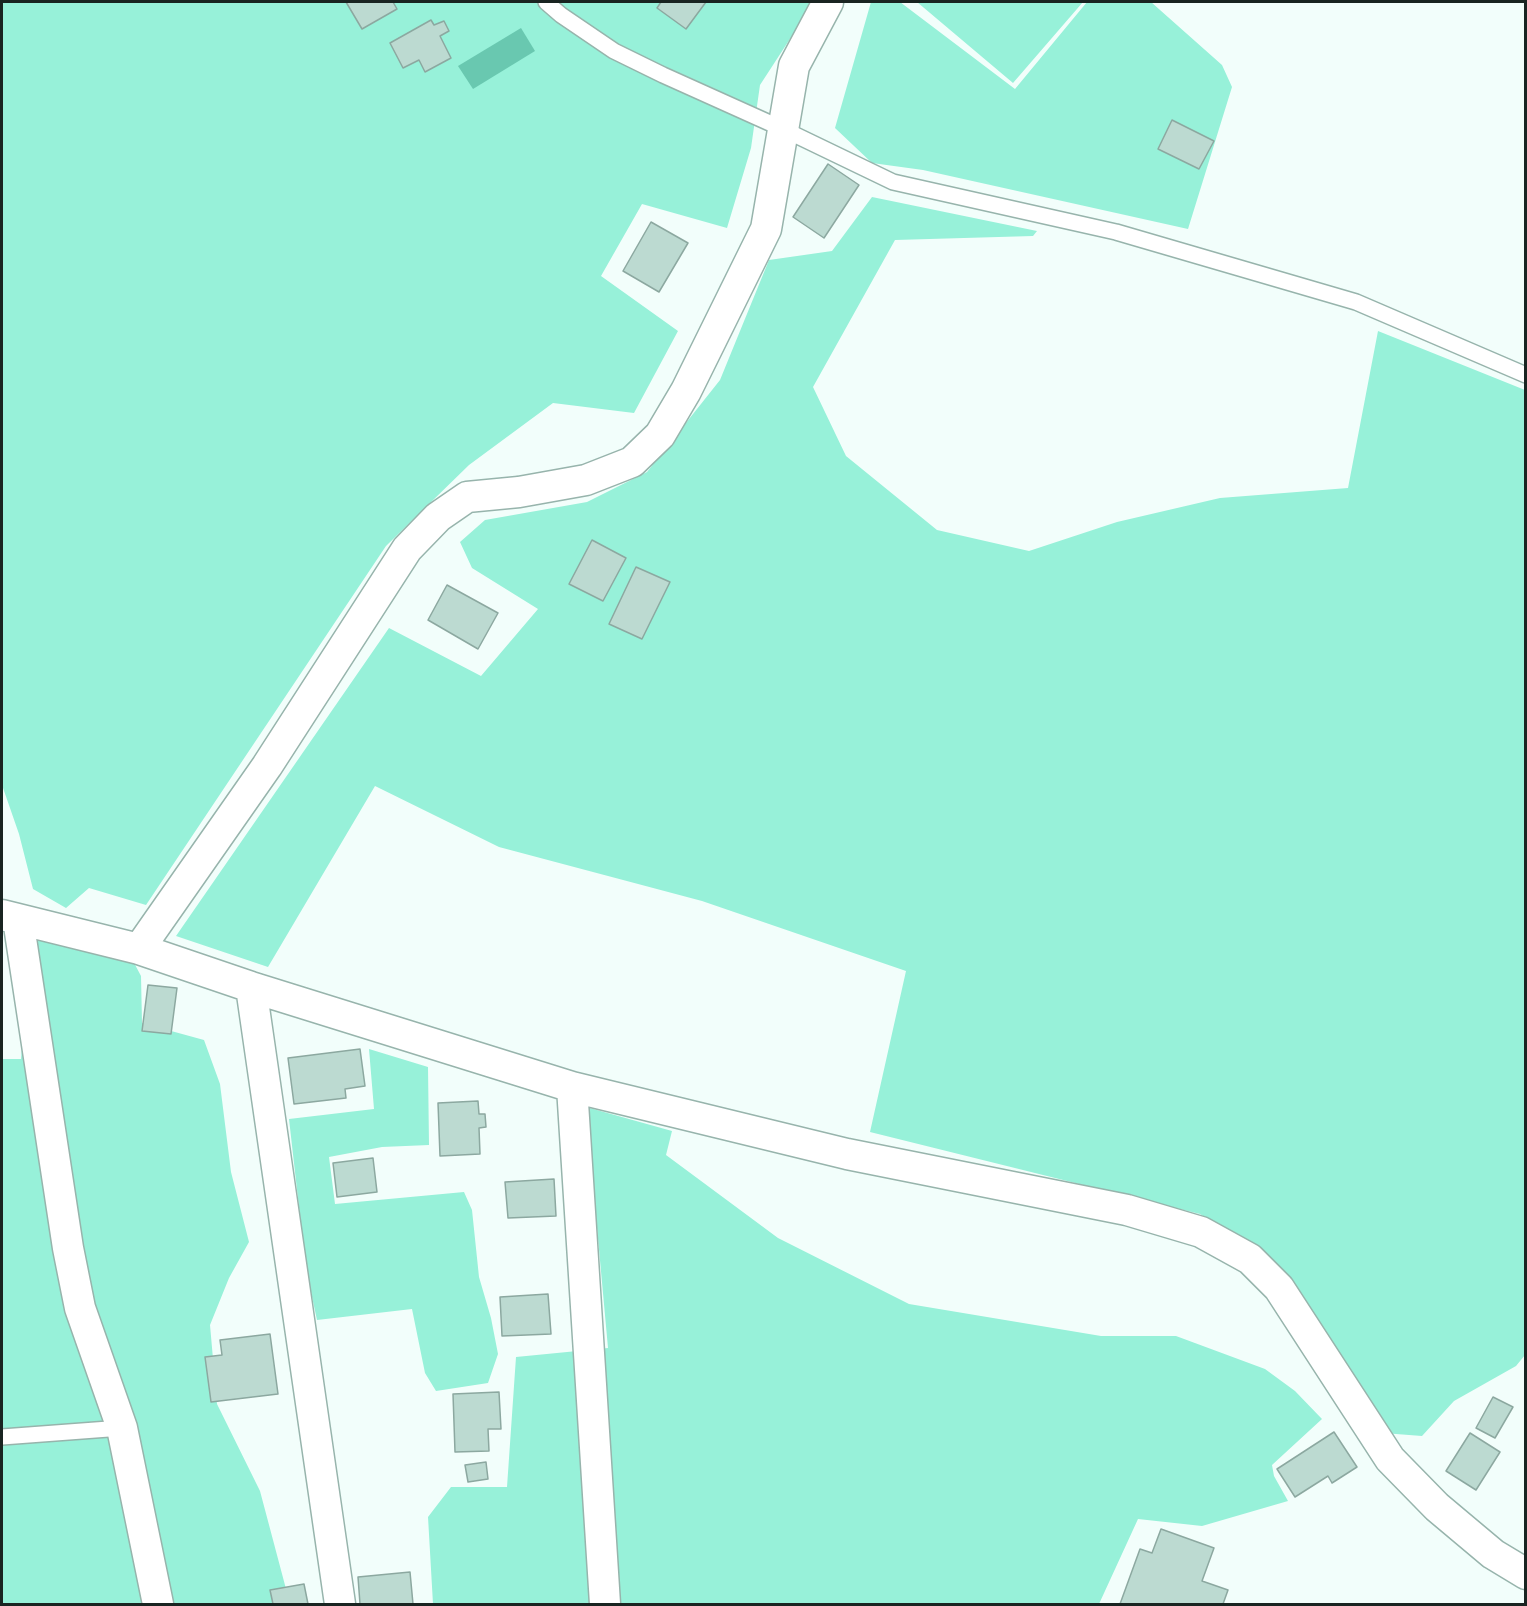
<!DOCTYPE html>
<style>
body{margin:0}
#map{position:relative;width:1527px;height:1606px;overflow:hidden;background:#f2fefb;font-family:Helvetica,sans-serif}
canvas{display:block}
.frame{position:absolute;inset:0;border:3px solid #192421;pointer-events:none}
</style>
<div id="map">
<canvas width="1527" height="1606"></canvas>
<div class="frame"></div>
</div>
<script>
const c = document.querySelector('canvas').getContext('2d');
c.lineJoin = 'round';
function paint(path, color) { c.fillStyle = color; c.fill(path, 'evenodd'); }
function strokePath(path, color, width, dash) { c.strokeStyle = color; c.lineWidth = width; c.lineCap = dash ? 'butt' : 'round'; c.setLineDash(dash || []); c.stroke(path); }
paint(new Path2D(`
 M2 2H814L760 85 751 148 727 228 642 204 601 276 678 331 634 413 553 403 469 465 386 546 146 905 89 888 66 908 33 889 19 834 2 785Z
 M871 2H900L1015 89 1087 2H1151L1222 65 1232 87 1188 229 923 170 872 163 835 128Z
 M917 2H1083L1013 83Z
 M872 197 1037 231 1033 236 895 240 813 387 846 456 937 530 1029 551 1117 522 1220 498 1348 488 1378 331 1525 390V1355L1516 1366 1454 1401 1422 1436 1383 1433 1262 1254 1200 1214 870 1132 906 971 702 901 499 847 375 786 268 967 176 936 389 628 481 676 538 609 472 568 460 542 485 520 587 502 647 472 720 380 769 260 832 251Z
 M31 934 132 959 141 976 142 1023 204 1040 220 1084 231 1172 249 1242 229 1278 210 1325 217 1404 260 1491 290 1604H2V1059H21Z
 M369 1049 428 1067 429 1145 382 1147 329 1157 335 1204 464 1192 472 1210 479 1277 491 1318 498 1354 488 1383 436 1391 425 1373 412 1309 317 1320 306 1269 289 1119 374 1109Z
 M586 1107 672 1131 666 1155 778 1238 909 1304 1101 1336H1176L1265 1369 1295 1391 1322 1419 1272 1465 1274 1476 1288 1501 1202 1526 1138 1519 1099 1604H433L428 1517 451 1487H507L516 1357 608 1348Z`), '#97f1d9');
paint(new Path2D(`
 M521 28 535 51 473 89 458 66Z`), '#69c8b0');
const building = new Path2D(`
 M346 2H393L397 9 362 29Z
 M661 2H706L686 29 657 8Z
 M431 20 434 25 444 21 449 31 440 36 451 58 425 72 419 60 403 68 390 43Z
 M1172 120 1214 141 1199 169 1158 149Z
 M828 164 859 185 824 238 793 217Z
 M651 222 688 243 659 292 623 271Z
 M592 540 626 558 603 601 569 584Z
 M636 567 670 582 642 639 609 624Z
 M447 585 498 613 478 649 428 620Z
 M148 985 177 988 171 1034 142 1031Z
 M360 1049 365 1086 345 1089 346 1098 294 1104 288 1058Z
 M478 1101 479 1114H485L486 1127 479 1128 480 1154 440 1156 438 1103Z
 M373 1158 377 1192 337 1197 333 1163Z
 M554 1179 556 1216 508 1218 505 1182Z
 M548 1294 551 1334 502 1336 500 1297Z
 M270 1334 278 1394 211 1402 205 1357 222 1355 220 1340Z
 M499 1392 501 1429H488L489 1451 455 1452 453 1394Z
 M1493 1397 1513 1407 1495 1438 1476 1428Z
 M1334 1432 1357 1467 1332 1483 1328 1476 1295 1497 1277 1469Z
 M1470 1433 1500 1452 1476 1490 1446 1471Z
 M486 1462 488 1479 468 1482 465 1465Z
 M1161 1529 1214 1548 1202 1581 1228 1590 1223 1604H1120L1140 1549 1152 1553Z
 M410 1572 413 1604H360L358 1577Z
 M304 1584 308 1604H273L270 1590Z`);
paint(building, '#bcdad1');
strokePath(building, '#8ca8a0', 1.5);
const service = new Path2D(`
 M546 2 561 15 614 51 663 75 783 129 893 182 1116 232 1356 302 1526 375
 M2 1437 122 1428`);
const minor = new Path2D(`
 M2 915 139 949 251 987 572 1087 847 1154 1127 1210 1201 1232 1250 1259 1279 1288 1390 1459 1437 1507 1493 1554 1526 1574
 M18 919 68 1248 80 1308 122 1428 158 1604
 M139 949 267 766 407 549 438 517 467 497 519 492 586 480 632 462 660 435 686 391 766 229 794 66 828 2
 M251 987 340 1604
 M572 1087 605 1604`);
strokePath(service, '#97b4ac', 18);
strokePath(minor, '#97b4ac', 33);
strokePath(service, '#fff', 15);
strokePath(minor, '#fff', 30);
</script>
